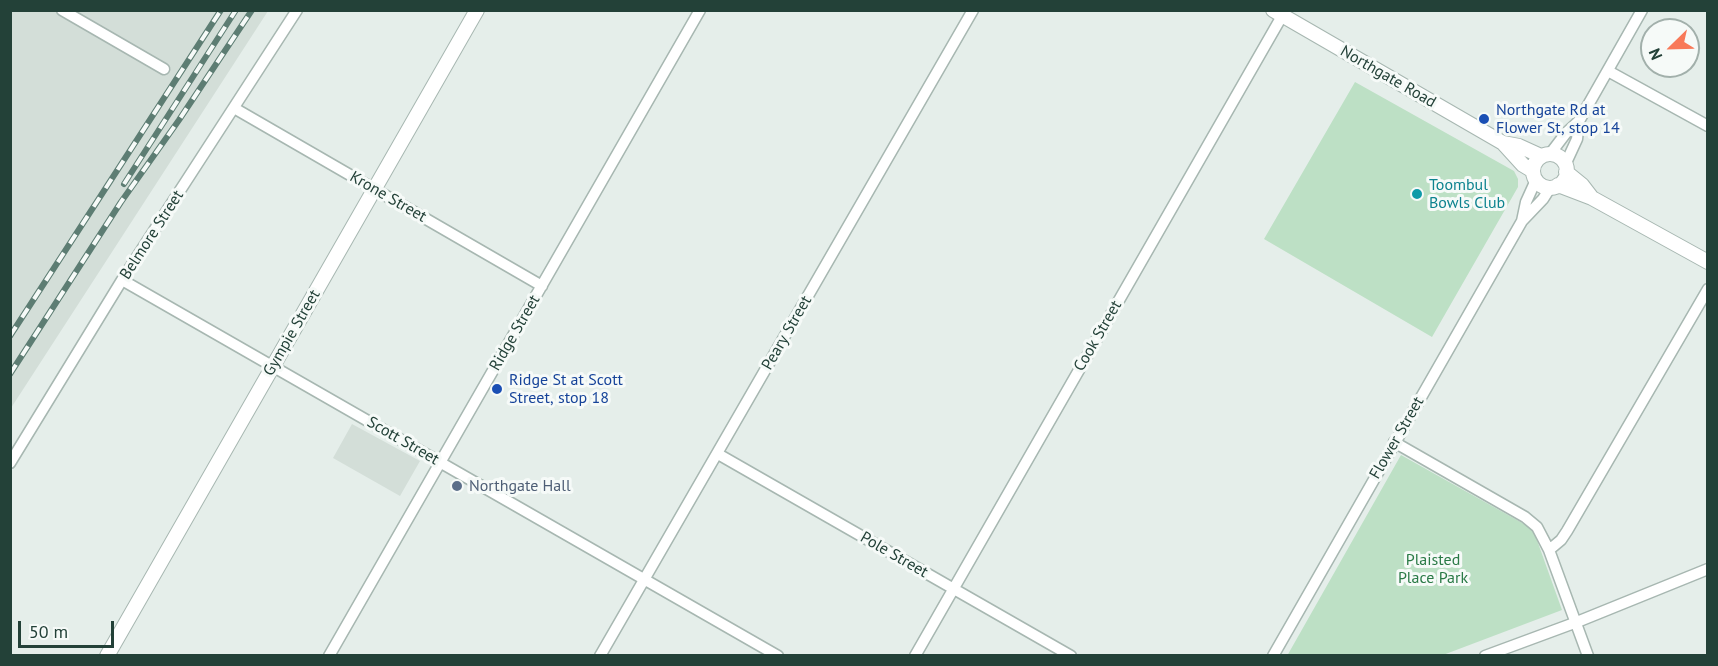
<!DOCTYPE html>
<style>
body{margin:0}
#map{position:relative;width:1718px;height:666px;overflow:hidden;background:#e5eeea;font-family:"PT Sans",sans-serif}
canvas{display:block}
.frame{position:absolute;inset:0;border:12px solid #234138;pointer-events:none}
.north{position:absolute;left:1640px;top:18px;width:60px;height:60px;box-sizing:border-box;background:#f6faf8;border:2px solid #a2b0ab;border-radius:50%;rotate:247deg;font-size:16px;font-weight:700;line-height:24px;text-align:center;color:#234138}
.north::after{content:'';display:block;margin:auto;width:21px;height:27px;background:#f87959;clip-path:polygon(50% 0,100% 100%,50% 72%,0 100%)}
.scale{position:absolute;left:18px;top:621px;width:96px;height:27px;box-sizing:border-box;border:3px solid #234138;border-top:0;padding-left:8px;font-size:18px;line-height:21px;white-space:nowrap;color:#234138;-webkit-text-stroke:4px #f6faf8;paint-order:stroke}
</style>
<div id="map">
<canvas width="1718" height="666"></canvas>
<div class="frame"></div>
<div class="north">N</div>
<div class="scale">50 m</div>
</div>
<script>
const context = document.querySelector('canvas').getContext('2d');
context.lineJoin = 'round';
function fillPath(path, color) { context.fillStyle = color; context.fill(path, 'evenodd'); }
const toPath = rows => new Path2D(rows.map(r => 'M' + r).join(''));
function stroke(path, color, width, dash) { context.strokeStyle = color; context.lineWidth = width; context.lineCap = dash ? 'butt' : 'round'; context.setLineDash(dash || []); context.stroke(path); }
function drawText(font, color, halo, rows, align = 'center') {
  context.font = font + ' "PT Sans",sans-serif'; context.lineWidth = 6; context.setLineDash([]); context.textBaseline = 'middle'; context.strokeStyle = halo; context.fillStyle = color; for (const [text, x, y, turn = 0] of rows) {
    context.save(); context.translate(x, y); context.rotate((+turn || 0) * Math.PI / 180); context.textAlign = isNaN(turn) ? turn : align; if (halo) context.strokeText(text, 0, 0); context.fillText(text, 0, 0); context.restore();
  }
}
fillPath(toPath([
 [11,11,268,11,11,408],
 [352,424,420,461,400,496,333,458]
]), '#d3ded8');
fillPath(toPath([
 [1355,82,1514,171,1518,179,1518,187,1432,337,1264,239],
 [1401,455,1533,529,1562,610,1443,655,1287,656]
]), '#bde0c5');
const minor = toPath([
 [62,10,164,69],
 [1608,71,1708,126],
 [234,108,542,286],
 [1550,154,1566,133,1579,121,1642,10],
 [1565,165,1577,139,1579,121],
 [1522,221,1543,199,1550,188],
 [122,280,778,656],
 [1394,442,1525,517,1537,527,1549,550,1588,656],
 [718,454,1071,656],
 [10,463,122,280,297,10],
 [1549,550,1561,540,1567,531,1708,289],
 [329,656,700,10],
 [600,656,973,10],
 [915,656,1282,16],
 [1273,656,1522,221,1526,202,1536,180],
 [1485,656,1577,622,1708,569]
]);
const tertiary = toPath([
 [1273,10,1503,143,1519,146,1541,156],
 [1503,143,1523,165,1533,171],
 '1533 171a17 17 0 1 1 34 0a17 17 0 1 1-34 0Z',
 [1566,172,1582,185,1592,198],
 [1558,185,1592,198,1708,262],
 [107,656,477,10]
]);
stroke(minor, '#a7b7b1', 13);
stroke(tertiary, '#a7b7b1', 16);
stroke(minor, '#fff', 10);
stroke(tertiary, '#fff', 14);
const rail = toPath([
 [124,184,236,10],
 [10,336,221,10],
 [10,374,121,202,179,120,252,10]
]);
stroke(rail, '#5d7d73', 6);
stroke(rail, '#f6faf8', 4, [11]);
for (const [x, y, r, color] of [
 [1484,119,6,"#1a4fb4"],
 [1417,194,6,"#0f9aa8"],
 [497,389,6,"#1a4fb4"],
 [457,486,6,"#5c6f8a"]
]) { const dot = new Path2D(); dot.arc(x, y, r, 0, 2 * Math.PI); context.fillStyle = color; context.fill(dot); stroke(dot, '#f6faf8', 2); }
drawText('16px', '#234138', '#f6faf8', [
 ["Northgate Road",1388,77,30],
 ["Krone Street",388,197,30],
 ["Belmore Street",152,235,-57],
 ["Gympie Street",292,333,-60],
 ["Ridge Street",515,333,-60],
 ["Peary Street",787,333,-60],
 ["Cook Street",1098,336,-60],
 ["Flower Street",1397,438,-60],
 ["Scott Street",403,441,30],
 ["Pole Street",894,555,30]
]);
drawText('16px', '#164399', '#f6faf8', [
 ["Northgate Rd at",1496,110],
 ["Flower St, stop 14",1496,128],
 ["Ridge St at Scott",509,380],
 ["Street, stop 18",509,398]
], 'left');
drawText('16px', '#0d838f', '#f6faf8', [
 ["Toombul",1429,185],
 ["Bowls Club",1429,203]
], 'left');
drawText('16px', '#4e5e75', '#f6faf8', [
 ["Northgate Hall",469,486]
], 'left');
drawText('16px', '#2a7a46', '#f6faf8', [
 ["Plaisted",1433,560],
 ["Place Park",1433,578]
]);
</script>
